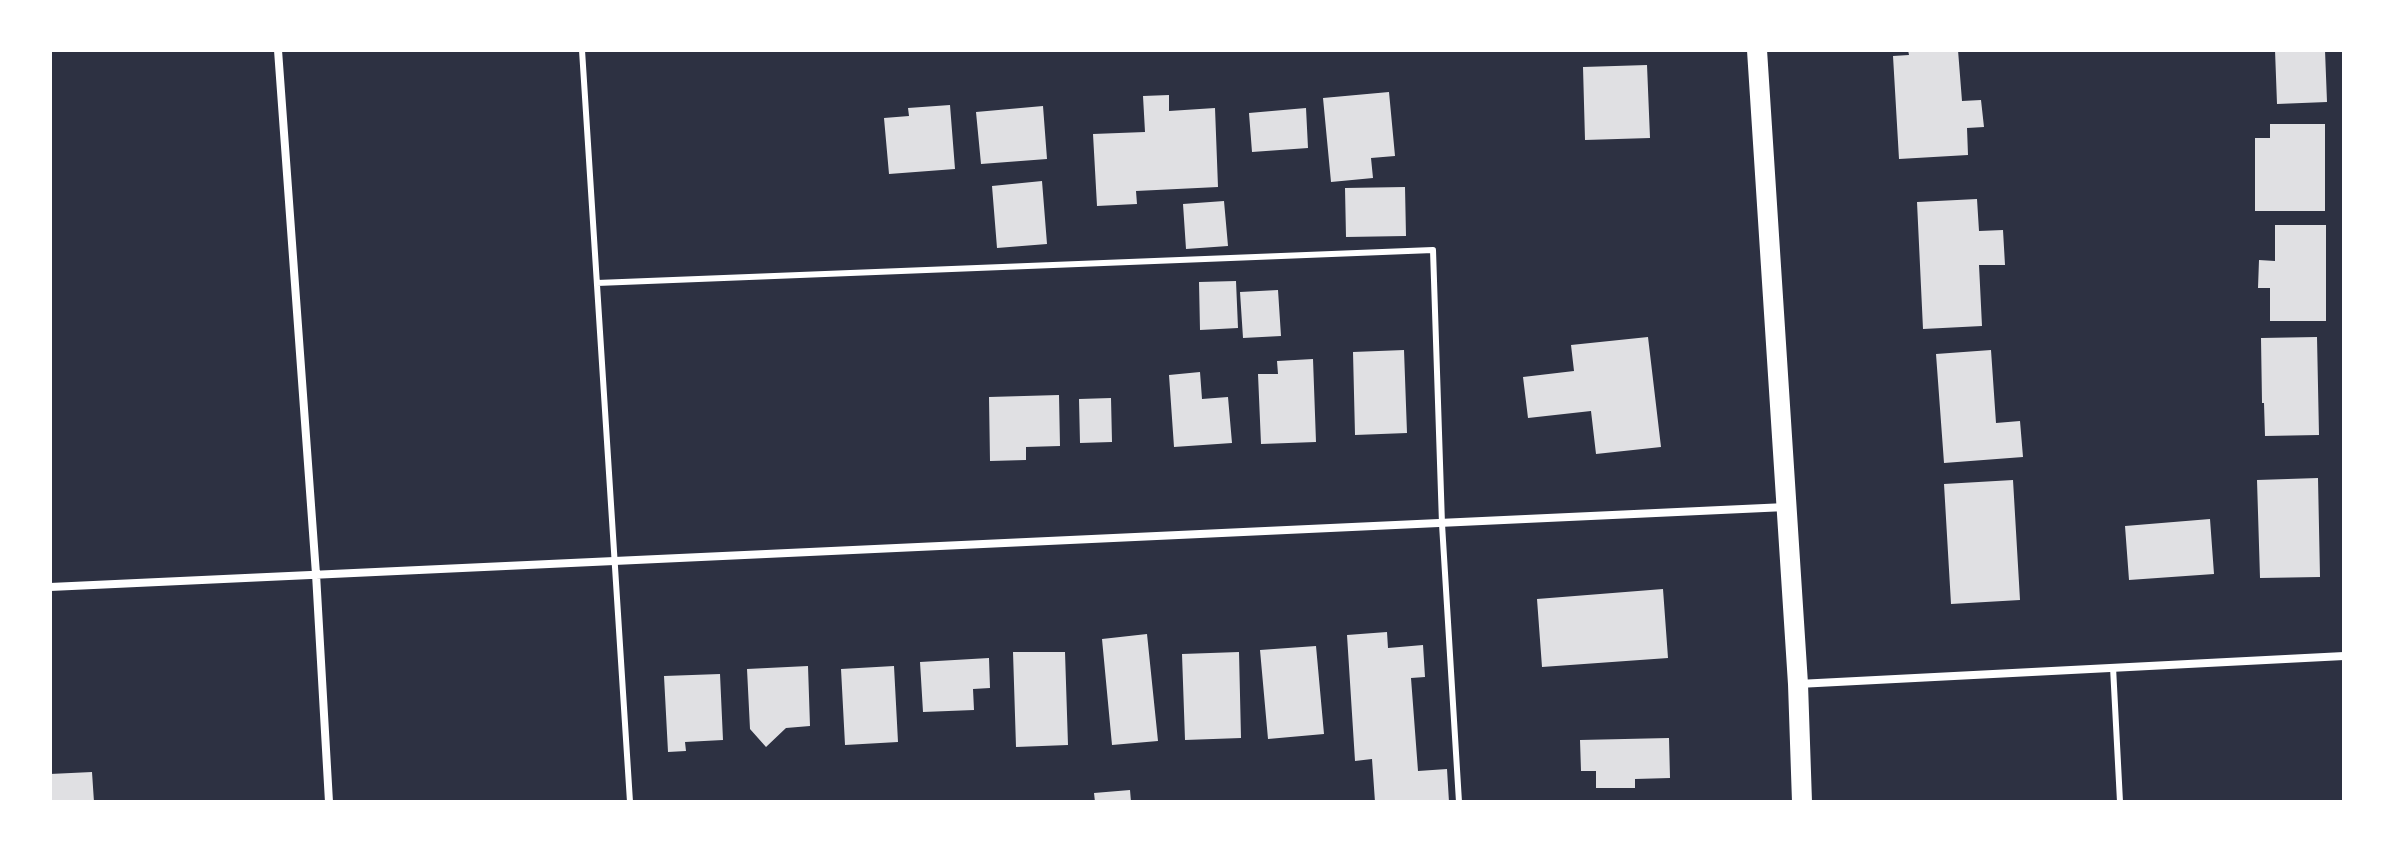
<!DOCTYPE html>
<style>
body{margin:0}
#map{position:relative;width:2394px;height:852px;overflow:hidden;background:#2d3142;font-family:Karla,sans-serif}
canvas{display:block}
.frame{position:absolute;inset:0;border:52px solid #fff;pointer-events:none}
</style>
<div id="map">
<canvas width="2394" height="852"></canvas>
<div class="frame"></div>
</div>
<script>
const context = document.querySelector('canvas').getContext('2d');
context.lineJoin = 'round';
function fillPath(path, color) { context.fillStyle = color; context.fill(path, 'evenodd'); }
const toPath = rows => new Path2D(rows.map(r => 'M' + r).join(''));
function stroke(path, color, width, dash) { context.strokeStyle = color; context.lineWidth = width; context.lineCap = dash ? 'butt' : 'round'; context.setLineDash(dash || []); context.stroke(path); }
fillPath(toPath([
 [1908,50,1958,50,1962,101,1981,100,1984,127,1967,128,1968,155,1899,159,1893,56,1909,55],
 [2275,50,2325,50,2327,102,2277,104],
 [1647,65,1650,138,1585,140,1583,67],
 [1389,92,1395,156,1371,158,1373,178,1331,182,1323,98],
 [1169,95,1169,111,1215,108,1218,187,1136,191,1137,204,1097,206,1093,134,1145,132,1143,96],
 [950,105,955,169,889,174,884,118,909,116,908,108],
 [1043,106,1047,159,981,164,976,112],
 [1306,108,1308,148,1252,152,1249,113],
 [2270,124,2325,124,2325,211,2255,211,2255,138,2270,138],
 [1042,181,1047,244,997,248,992,186],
 [1405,187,1406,236,1346,237,1345,188],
 [1977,199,1979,231,2003,230,2005,265,1979,265,1982,326,1923,329,1917,202],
 [1224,201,1228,246,1186,249,1183,204],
 [2275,225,2326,225,2326,321,2270,321,2270,288,2258,288,2259,260,2275,261],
 [1236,281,1238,328,1200,330,1199,282],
 [1278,290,1281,336,1243,338,1240,292],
 [1648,337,1661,447,1596,454,1591,411,1528,418,1523,377,1574,371,1571,345],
 [2317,337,2319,435,2265,436,2264,403,2262,403,2261,338],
 [1404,350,1407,433,1355,435,1353,352],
 [1991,350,1996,423,2020,421,2023,457,1944,463,1936,354],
 [1313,359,1316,442,1261,444,1258,374,1278,374,1277,361],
 [1200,372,1202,399,1228,397,1232,443,1174,447,1169,375],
 [1059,395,1060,446,1026,447,1026,460,990,461,989,397],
 [1111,398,1112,442,1080,443,1079,399],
 [2318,478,2320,577,2260,578,2257,480],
 [2013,480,2020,600,1951,604,1944,484],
 [2210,519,2214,574,2129,580,2125,526],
 [1663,589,1668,658,1542,667,1537,599],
 [1387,632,1388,648,1423,645,1425,677,1411,678,1418,771,1447,769,1449,802,1375,802,1372,759,1355,761,1347,635],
 [1147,634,1158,741,1112,745,1102,639],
 [1316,646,1324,734,1268,739,1260,650],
 [1013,652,1065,652,1068,745,1016,747],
 [1239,652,1241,738,1185,740,1182,654],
 [989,658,990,688,973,689,974,710,923,712,920,662],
 [808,666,810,726,786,728,766,747,750,729,747,669],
 [894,666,898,742,845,745,841,669],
 [720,674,723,740,685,742,686,751,668,752,664,676],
 [1669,738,1670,778,1635,779,1635,788,1596,788,1596,771,1581,771,1580,740],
 [92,772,94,802,52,802,50,774],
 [1130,790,1131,802,1095,802,1094,793]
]), '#e0e0e3');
stroke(toPath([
 [582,50,630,802],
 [597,283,1433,250,1442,524,1459,802],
 [2113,667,2120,802]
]), '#fff', 6);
stroke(toPath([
 [278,50,316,574,329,802],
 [50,587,1786,507],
 [1798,684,2344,656]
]), '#fff', 8);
stroke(toPath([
 [1757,50,1798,684,1802,802]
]), '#fff', 20);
</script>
